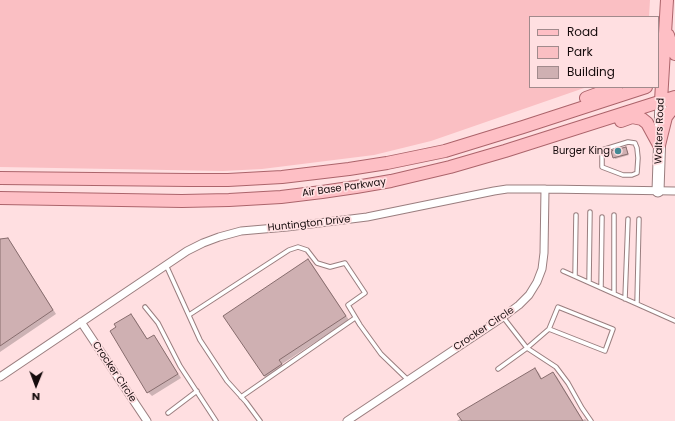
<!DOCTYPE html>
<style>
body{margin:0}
#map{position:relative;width:675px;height:421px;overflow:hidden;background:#ffdfe1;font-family:Poppins,sans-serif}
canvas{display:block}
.legend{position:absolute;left:529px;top:16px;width:130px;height:72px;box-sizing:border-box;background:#ffdfe1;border:1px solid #a18a8c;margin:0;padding:5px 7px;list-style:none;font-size:12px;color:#150b0c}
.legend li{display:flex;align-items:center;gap:8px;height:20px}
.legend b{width:20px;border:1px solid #a18a8c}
.north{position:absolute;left:16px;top:365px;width:40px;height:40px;-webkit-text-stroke:3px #ffdfe1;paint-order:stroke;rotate:181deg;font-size:11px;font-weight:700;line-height:16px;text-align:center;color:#150b0c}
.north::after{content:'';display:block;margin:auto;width:14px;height:18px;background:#150b0c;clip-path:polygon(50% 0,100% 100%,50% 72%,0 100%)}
</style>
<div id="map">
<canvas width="675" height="421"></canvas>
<ul class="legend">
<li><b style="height:5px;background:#febfc5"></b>Road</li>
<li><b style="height:11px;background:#fabfc3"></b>Park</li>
<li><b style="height:11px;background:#cfb0b2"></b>Building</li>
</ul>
<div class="north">N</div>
</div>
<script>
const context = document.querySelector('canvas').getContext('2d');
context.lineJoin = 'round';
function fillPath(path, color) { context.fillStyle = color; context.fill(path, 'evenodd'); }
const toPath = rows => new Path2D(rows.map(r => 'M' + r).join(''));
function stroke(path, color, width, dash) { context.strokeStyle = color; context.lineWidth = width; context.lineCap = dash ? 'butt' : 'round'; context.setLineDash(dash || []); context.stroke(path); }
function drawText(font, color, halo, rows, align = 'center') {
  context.font = font + ' Poppins,sans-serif'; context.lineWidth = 3.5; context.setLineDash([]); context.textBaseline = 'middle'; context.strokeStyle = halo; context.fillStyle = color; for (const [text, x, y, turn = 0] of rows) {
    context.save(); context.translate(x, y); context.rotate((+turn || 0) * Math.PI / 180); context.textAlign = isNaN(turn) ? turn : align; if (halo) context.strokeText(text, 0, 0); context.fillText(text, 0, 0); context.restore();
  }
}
fillPath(toPath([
 [0,0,650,0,649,17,530,17,530,87,587,87,431,141,374,155,262,169,223,171,0,167]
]), '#fabfc3');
fillPath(toPath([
 [625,148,627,150,629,155,615,159,614,157],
 [8,240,12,244,56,314,0,352,0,241],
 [308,261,312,264,349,320,282,364,285,368,268,380,264,376,224,316],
 [131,315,135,319,148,340,154,336,157,340,181,378,152,396,148,392],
 [535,369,539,373,542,379,553,373,557,377,583,420,585,419,587,421,457,421]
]), '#0003');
const building = toPath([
 [626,147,628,154,613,158,611,151,626,147],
 [8,238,53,310,0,346,0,239,8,238],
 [308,259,346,316,279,360,282,364,264,376,223,316,308,259],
 [131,314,147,339,154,335,178,374,147,393,110,331,116,327,114,324,131,314],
 [535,368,541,379,553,372,583,421,462,421,457,414,535,368]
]);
fillPath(building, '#cfb0b2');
stroke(building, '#876c6d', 1);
const lane = toPath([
 [628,142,635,143,637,148,638,158,637,173,632,175,623,175,602,167,602,150,628,142],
 [166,265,200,340,227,381,246,402,260,421],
 [563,271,675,321],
 [575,276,576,215],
 [589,282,590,212],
 [601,288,602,217],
 [614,293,614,215],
 [625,299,628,219],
 [637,304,639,219],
 [145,307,158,323,180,366,216,421],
 [189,315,289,250,298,247,307,250,317,263,330,267,345,263,365,293,348,305,360,325,381,354,408,380],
 [549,329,605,351,613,329,558,307,549,329,527,348,556,367,568,383,582,408,591,421],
 [498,369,527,348,503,317],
 [241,397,355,318],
 [168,413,197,391]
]);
const street = toPath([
 [81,322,147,421],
 [0,377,187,251,203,243,219,237,241,231,287,227,367,217,494,191,507,189,545,189,675,191],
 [347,421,503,317,519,305,529,295,537,282,542,269,544,253,545,189]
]);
const secondary = toPath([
 [658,191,661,101]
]);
const primary = toPath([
 [668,35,673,51,675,54],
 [586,98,616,87],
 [661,101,667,0],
 [621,121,632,117,642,119,647,123,659,145],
 [659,145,666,117,672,109,675,108],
 [0,178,189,180,228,180,282,177,349,169,387,163,445,151,523,127,646,87],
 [0,198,182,201,229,200,281,197,322,192,356,187,391,181,450,167,505,151,675,97]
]);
stroke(lane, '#9a7e7f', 5.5);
stroke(street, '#9a7e7f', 9);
stroke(secondary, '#9a7e7f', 13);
stroke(primary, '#ac646b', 14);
stroke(lane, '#fff', 3.5);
stroke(street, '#fff', 7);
stroke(secondary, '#fff', 11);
stroke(primary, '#febfc5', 12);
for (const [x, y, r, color] of [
 [618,151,4,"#438994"]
]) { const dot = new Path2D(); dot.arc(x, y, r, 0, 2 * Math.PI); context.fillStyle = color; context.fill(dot); stroke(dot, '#ffdfe1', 1.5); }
drawText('10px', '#150b0c', '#ffdfe1', [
 ["Walters Road",660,131,-88],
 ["Air Base Parkway",344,188,-8],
 ["Huntington Drive",309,224,-6],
 ["Crocker Circle",484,329,-34],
 ["Crocker Circle",114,372,56]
]);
drawText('10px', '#150b0c', '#ffdfe1', [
 ["Burger King",610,151]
], 'right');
</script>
